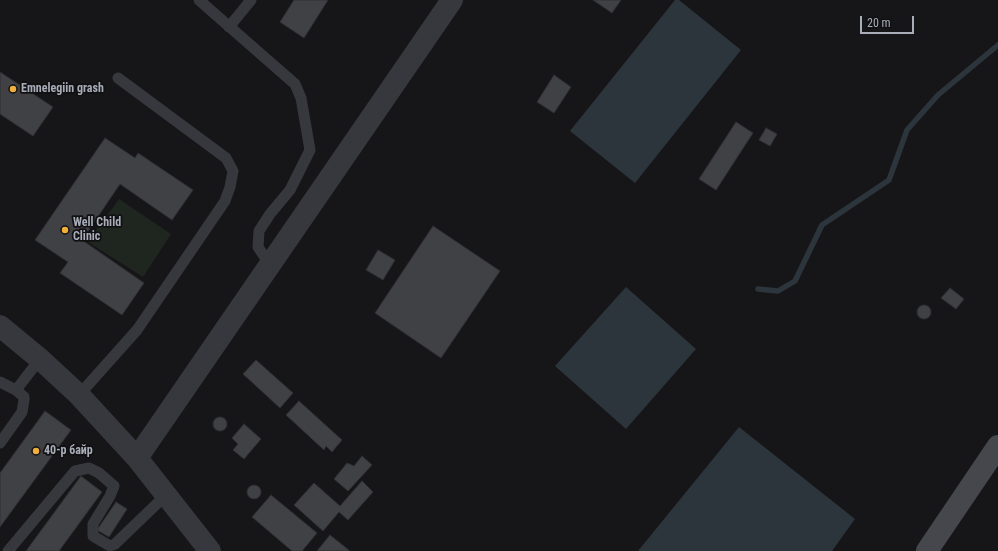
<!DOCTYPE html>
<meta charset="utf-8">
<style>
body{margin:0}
#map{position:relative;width:998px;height:551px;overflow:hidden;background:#161618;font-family:"Roboto Condensed",sans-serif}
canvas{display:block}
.scale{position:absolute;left:860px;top:16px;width:54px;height:18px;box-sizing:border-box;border:2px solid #a8adb8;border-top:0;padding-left:5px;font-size:12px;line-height:14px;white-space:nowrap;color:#a8adb8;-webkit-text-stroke:3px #111113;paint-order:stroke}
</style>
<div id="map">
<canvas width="998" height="551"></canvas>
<div class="scale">20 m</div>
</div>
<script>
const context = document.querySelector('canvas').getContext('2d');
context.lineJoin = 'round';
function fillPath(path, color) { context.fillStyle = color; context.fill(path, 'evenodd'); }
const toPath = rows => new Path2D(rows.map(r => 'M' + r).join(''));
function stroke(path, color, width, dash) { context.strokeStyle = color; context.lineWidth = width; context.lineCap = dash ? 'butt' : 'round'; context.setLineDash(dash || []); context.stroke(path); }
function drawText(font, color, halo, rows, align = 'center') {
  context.font = font + ' "Roboto Condensed",sans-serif'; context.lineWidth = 3.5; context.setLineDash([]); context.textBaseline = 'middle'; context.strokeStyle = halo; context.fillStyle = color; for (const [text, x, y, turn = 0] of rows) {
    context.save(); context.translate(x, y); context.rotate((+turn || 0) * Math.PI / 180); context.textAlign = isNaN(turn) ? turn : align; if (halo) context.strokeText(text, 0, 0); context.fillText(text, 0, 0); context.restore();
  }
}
fillPath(toPath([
 [119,199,171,234,143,277,88,242]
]), '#1e261f');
fillPath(toPath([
 [675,0,679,0,741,50,635,183,570,131],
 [626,287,696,349,626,429,555,366],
 [739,427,855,519,832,551,638,551]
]), '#2c353c');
stroke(toPath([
 [758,289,778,291,795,281,822,225,889,180,907,130,938,95,998,45]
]), '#2c353c', 5.5);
const building = toPath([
 [294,0,328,0,304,38,280,22,294,0],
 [593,0,621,0,612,13,593,0],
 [0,72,53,107,33,136,0,114,0,72],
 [554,75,571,87,554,113,537,102,554,75],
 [736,122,753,133,716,190,699,179,736,122],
 [766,128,777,134,770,146,759,140,766,128],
 [105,138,135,158,138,153,193,190,172,220,120,184,82,240,144,283,122,315,60,273,68,262,35,240,105,138],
 [433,226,500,271,441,358,375,313,433,226],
 [378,250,395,260,383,280,366,270,378,250],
 [950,288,964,299,956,309,941,298,950,288],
 '917 312a7 7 0 1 1 14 0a7 7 0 1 1-14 0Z',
 [256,360,293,393,280,408,243,374,256,360],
 [299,401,342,440,332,452,326,446,324,450,286,415,299,401],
 [45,411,71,430,0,527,0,473,45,411],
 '213 424a7 7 0 1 1 14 0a7 7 0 1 1-14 0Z',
 [244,424,261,439,244,459,233,450,238,444,232,438,244,424],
 [362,456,372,465,348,491,334,479,347,463,354,466,362,456],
 [81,476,102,492,59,551,26,551,81,476],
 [362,481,373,492,348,520,339,512,323,531,294,505,314,483,340,506,362,481],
 '247 492a7 7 0 1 1 14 0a7 7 0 1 1-14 0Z',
 [271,495,317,533,302,551,292,551,252,517,271,495],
 [116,502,127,509,109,537,97,530,116,502],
 [330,535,350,551,317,551,330,535]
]);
fillPath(building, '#404145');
stroke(building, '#303034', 1);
stroke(toPath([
 [199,0,295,84,301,98,310,150,290,190,270,214,259,231,258,247,270,265],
 [229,27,251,0],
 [0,382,16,390,24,397,24,400,22,412,0,443],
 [16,390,40,359],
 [79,395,137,330,225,201,230,187,233,171,226,158,118,78],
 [8,551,75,471,89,468,99,473,114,486,110,496,93,524,93,536,110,546,115,544,166,495]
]), '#37383d', 11);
stroke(toPath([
 [0,326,40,359,79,395,137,458,210,551],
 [137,458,452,0]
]), '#37383d', 22);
stroke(toPath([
 [927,551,998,446]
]), '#45474d', 22);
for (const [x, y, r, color] of [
 [13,89,4,"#f2b134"],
 [65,230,4,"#f2b134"],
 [36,451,4,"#f2b134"]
]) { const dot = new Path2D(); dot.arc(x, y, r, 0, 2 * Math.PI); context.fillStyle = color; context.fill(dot); stroke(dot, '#111113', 1.5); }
drawText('bold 12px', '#a8adb8', '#111113', [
 ["Emnelegiin grash",21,89],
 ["Well Child",73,223],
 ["Clinic",73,237],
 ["40-р байр",44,451]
], 'left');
</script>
